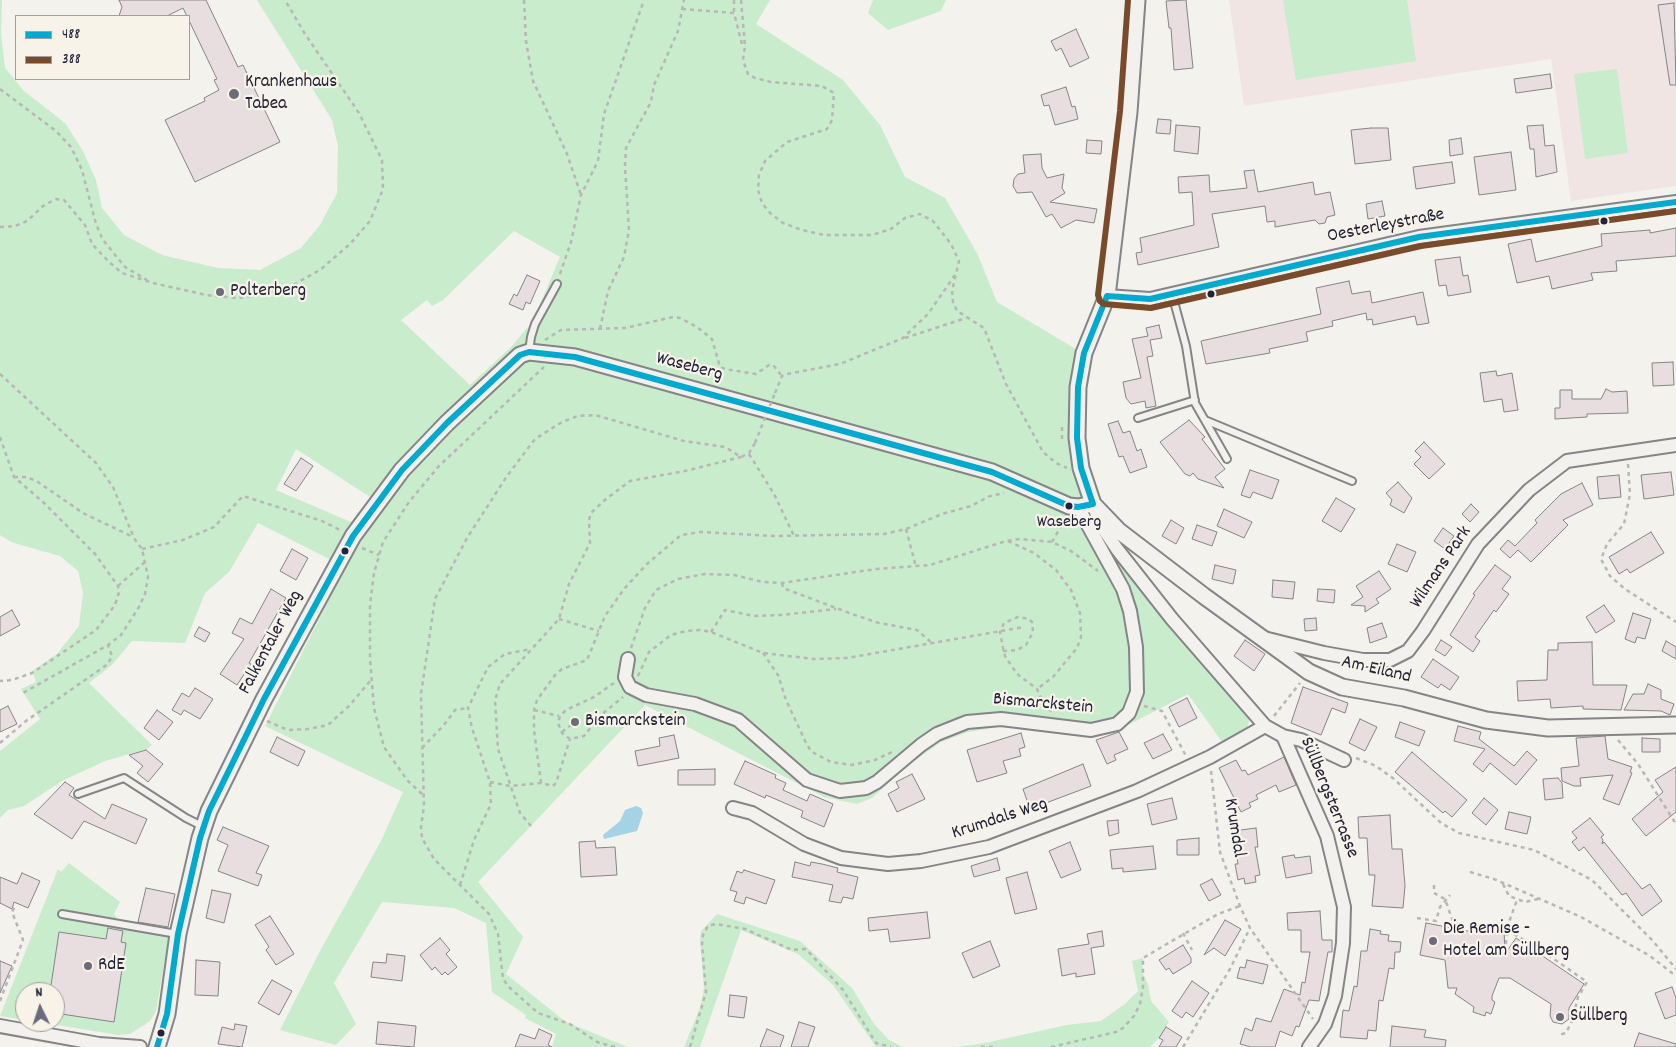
<!DOCTYPE html>
<meta charset="utf-8">
<style>
body{margin:0}
#map{position:relative;width:1676px;height:1047px;overflow:hidden;background:#f4f2ec;font-family:Dekko,sans-serif}
canvas{display:block}
.legend{position:absolute;left:15px;top:15px;width:175px;height:65px;box-sizing:border-box;background:#f7f3e8;border:1px solid #a29fa3;margin:0;padding:6px 9px;list-style:none;font-size:15px;color:#22223b}
.legend li{display:flex;align-items:center;gap:10px;height:25px}
.legend b{width:25px;border:1px solid #a29fa3}
.north{position:absolute;left:15px;top:982px;width:50px;height:50px;box-sizing:border-box;background:#f7f3e8;border:1px solid #a29fa3;border-radius:50%;rotate:356deg;font-size:14px;font-weight:700;line-height:20px;text-align:center;color:#22223b}
.north::after{content:'';display:block;margin:auto;width:18px;height:22px;background:#6c6b79;clip-path:polygon(50% 0,100% 100%,50% 72%,0 100%)}
</style>
<div id="map">
<canvas width="1676" height="1047"></canvas>
<ul class="legend">
<li><b style="height:6px;background:#00a9ce"></b>488</li>
<li><b style="height:6px;background:#7a4b2a"></b>388</li>
</ul>
<div class="north">N</div>
</div>
<script>
const context = document.querySelector('canvas').getContext('2d');
context.lineJoin = 'round';
function fillPath(path, color) { context.fillStyle = color; context.fill(path, 'evenodd'); }
const toPath = rows => new Path2D(rows.map(r => 'M' + r).join(''));
function stroke(path, color, width, dash) { context.strokeStyle = color; context.lineWidth = width; context.lineCap = dash ? 'butt' : 'round'; context.setLineDash(dash || []); context.stroke(path); }
function drawText(font, color, halo, rows, align = 'center') {
  context.font = font + ' Dekko,sans-serif'; context.lineWidth = 4.5; context.setLineDash([]); context.textBaseline = 'middle'; context.strokeStyle = halo; context.fillStyle = color; for (const [text, x, y, turn = 0] of rows) {
    context.save(); context.translate(x, y); context.rotate((+turn || 0) * Math.PI / 180); context.textAlign = isNaN(turn) ? turn : align; if (halo) context.strokeText(text, 0, 0); context.fillText(text, 0, 0); context.restore();
  }
}
fillPath(toPath([
 [1229,0,1676,0,1676,186,1571,201,1551,59,1244,106]
]), '#f1e5e3');
fillPath(toPath([
 [0,0,2,0,1,34,5,68,24,91,65,123,83,151,96,180,102,208,124,235,162,255,218,268,260,270,301,248,320,225,337,193,338,146,332,120,257,0,770,0,756,24,843,80,880,125,905,177,945,198,977,253,997,302,1079,351,1074,448,1081,499,1093,524,1141,590,1232,698,1249,720,1248,726,1244,732,1222,742,1188,694,1130,724,1093,738,1038,728,998,727,968,732,941,742,910,764,872,798,857,804,824,797,645,705,478,882,523,937,506,974,566,1022,628,1047,552,1047,556,1034,525,1018,526,1015,492,992,486,923,454,908,382,902,334,983,356,1024,336,1045,280,1030,320,951,381,841,403,792,265,726,344,570,331,560,258,523,229,572,205,593,185,643,132,641,112,665,89,683,152,745,147,749,105,761,62,781,24,806,8,810,0,818,0,751,40,719,21,689,36,682,32,671,57,654,79,626,83,593,78,571,60,556,11,542,0,535],
 [514,231,560,257,533,321,511,347,470,385,401,320,427,300,432,306,443,300],
 [296,449,370,497,351,522,276,490],
 [873,0,946,0,941,11,888,30,868,13],
 [1283,0,1407,0,1416,61,1296,80],
 [1617,69,1628,153,1585,159,1574,74],
 [69,863,120,902,114,914,121,923,170,931,156,1011,150,1021,130,1034,118,1035,39,1022,55,1022,55,992,25,992,25,1020,0,1016,58,869,61,872],
 [717,914,800,941,852,988,874,1024,889,1040,903,1047,876,1047,833,985,798,954,741,930,700,1047,684,1047,700,1008,704,988,700,939,701,931],
 [1143,958,1142,972,1148,984,1151,1001,1169,1022,1159,1038,1150,1047,955,1047,985,1043,1067,1025,1101,1021,1125,1004,1138,991,1132,961]
]), '#c8eccc');
fillPath(toPath([
 [636,806,641,808,643,813,637,831,604,839,603,835,620,821,625,810]
]), '#a6d2e6');
const building = toPath([
 [119,0,206,0,238,67,243,65,280,142,195,182,165,120,205,101,204,98,219,90,214,80,217,79,183,8,167,16,119,16,122,7,119,0],
 [1186,0,1193,68,1174,70,1171,28,1169,28,1166,1,1186,0],
 [1674,3,1676,85,1670,85,1658,5,1674,3],
 [1076,29,1089,58,1070,67,1061,48,1056,51,1051,41,1076,29],
 [1550,74,1552,88,1516,93,1514,79,1550,74],
 [1066,87,1072,107,1075,106,1078,119,1055,125,1049,105,1044,106,1041,95,1066,87],
 [1158,119,1171,120,1170,134,1156,133,1158,119],
 [1176,125,1200,127,1198,154,1174,151,1176,125],
 [1543,125,1545,146,1554,145,1557,172,1536,177,1534,149,1530,149,1527,126,1543,125],
 [1371,128,1388,128,1391,160,1355,164,1351,130,1371,128],
 [1461,138,1463,154,1450,156,1449,140,1461,138],
 [1087,140,1102,141,1101,154,1086,153,1087,140],
 [1511,152,1516,190,1479,195,1474,157,1511,152],
 [1041,154,1042,168,1047,178,1064,174,1062,188,1065,193,1050,202,1097,209,1094,223,1076,220,1061,228,1052,214,1046,217,1032,192,1017,193,1013,186,1014,179,1018,174,1025,173,1023,155,1041,154],
 [1452,162,1455,183,1416,189,1413,167,1452,162],
 [1254,170,1258,192,1313,182,1315,195,1330,192,1335,215,1327,217,1325,223,1319,224,1315,220,1275,227,1275,221,1267,222,1265,206,1212,214,1219,247,1138,265,1136,253,1142,252,1140,238,1194,225,1192,192,1179,193,1178,177,1209,175,1210,192,1247,188,1244,171,1254,170],
 [1382,201,1385,216,1368,219,1366,204,1382,201],
 [1676,228,1676,256,1616,261,1617,271,1591,273,1593,280,1552,289,1549,276,1517,283,1508,244,1531,239,1536,262,1602,246,1601,234,1650,230,1650,233,1676,228],
 [1460,257,1463,276,1468,275,1471,292,1448,296,1446,285,1439,286,1435,260,1460,257],
 [527,275,540,281,530,304,526,302,523,310,509,304,514,294,517,296,527,275],
 [1349,281,1352,294,1370,291,1372,303,1423,292,1429,323,1417,325,1415,316,1373,325,1372,319,1367,320,1366,313,1332,321,1333,326,1306,332,1308,341,1269,349,1270,353,1206,364,1201,341,1321,314,1316,288,1349,281],
 [1159,325,1162,338,1150,340,1153,356,1147,357,1156,406,1146,408,1145,401,1131,404,1126,398,1123,382,1141,378,1132,339,1148,336,1146,328,1159,325],
 [1673,362,1674,385,1653,386,1652,363,1673,362],
 [1496,371,1497,376,1512,373,1518,410,1504,412,1502,399,1484,402,1480,373,1496,371],
 [1606,389,1612,392,1627,391,1628,413,1587,414,1587,417,1555,419,1555,408,1560,408,1560,390,1572,390,1572,399,1601,399,1606,389],
 [1189,420,1205,437,1202,439,1225,469,1215,477,1224,488,1198,479,1193,473,1190,476,1185,474,1160,442,1189,420],
 [1118,421,1123,433,1130,431,1137,451,1141,449,1147,467,1130,473,1123,456,1119,457,1108,424,1118,421],
 [1424,442,1445,464,1429,479,1414,464,1421,457,1415,451,1424,442],
 [301,458,313,466,296,491,284,484,301,458],
 [1250,470,1279,480,1272,499,1253,492,1250,498,1241,495,1250,470],
 [1671,472,1674,495,1644,499,1641,475,1671,472],
 [1619,475,1621,497,1599,499,1597,477,1619,475],
 [1398,482,1412,498,1404,513,1390,505,1392,500,1386,493,1398,482],
 [1582,483,1593,505,1563,520,1568,525,1531,562,1518,550,1510,558,1500,549,1508,540,1515,546,1537,523,1535,520,1561,494,1582,483],
 [1336,498,1355,509,1341,532,1322,521,1336,498],
 [1471,504,1479,512,1470,522,1462,514,1471,504],
 [1224,509,1252,522,1244,538,1217,526,1224,509],
 [1171,520,1184,528,1176,544,1162,536,1171,520],
 [1197,525,1217,532,1212,546,1192,539,1197,525],
 [1443,528,1454,536,1445,549,1434,541,1443,528],
 [1651,532,1664,553,1630,573,1627,569,1619,574,1609,557,1651,532],
 [1397,544,1416,552,1407,572,1388,564,1397,544],
 [292,549,308,558,296,580,280,571,292,549],
 [1215,565,1236,570,1233,584,1212,579,1215,565],
 [1495,565,1511,577,1502,589,1509,594,1496,612,1494,610,1475,637,1480,641,1473,652,1450,635,1475,595,1473,594,1495,565],
 [1379,571,1391,589,1376,599,1379,603,1365,612,1365,606,1351,605,1363,597,1356,586,1379,571],
 [1273,580,1295,582,1293,599,1272,597,1273,580],
 [271,589,286,598,249,663,251,664,237,685,220,674,244,639,232,633,240,618,252,624,271,589],
 [1318,589,1335,590,1334,603,1317,601,1318,589],
 [1604,605,1615,621,1596,633,1586,617,1604,605],
 [12,610,20,625,0,636,0,617,12,610],
 [1633,613,1651,619,1645,639,1637,637,1635,643,1625,639,1633,613],
 [1316,618,1317,630,1305,631,1304,619,1316,618],
 [1382,623,1387,637,1370,643,1367,628,1382,623],
 [199,627,210,633,205,642,194,636,199,627],
 [1245,640,1265,654,1254,671,1234,656,1245,640],
 [1441,640,1452,647,1445,656,1435,650,1441,640],
 [1666,641,1676,647,1676,659,1662,651,1666,641],
 [1592,642,1593,685,1627,685,1621,710,1583,709,1583,706,1551,708,1550,699,1518,701,1517,681,1547,680,1548,650,1558,650,1558,643,1592,642],
 [1433,659,1459,677,1450,690,1441,684,1438,688,1421,677,1433,659],
 [1648,684,1661,690,1661,699,1674,704,1670,715,1661,711,1624,710,1633,694,1644,694,1648,684],
 [1303,687,1348,703,1345,713,1332,708,1321,735,1291,723,1303,687],
 [195,688,213,699,200,719,184,710,181,715,172,710,182,693,189,697,195,688],
 [1187,698,1197,718,1179,727,1169,707,1187,698],
 [8,706,17,724,0,732,0,710,8,706],
 [157,710,173,722,159,740,144,728,157,710],
 [1360,719,1377,727,1365,751,1349,743,1360,719],
 [1400,722,1425,731,1419,746,1395,737,1400,722],
 [1458,726,1481,732,1479,739,1514,766,1527,751,1537,760,1516,785,1490,763,1483,772,1473,764,1485,749,1454,741,1458,726],
 [1119,732,1128,749,1114,755,1116,760,1107,764,1096,740,1119,732],
 [1021,733,1025,747,1019,749,1021,756,1003,761,1007,773,977,782,967,750,1021,733],
 [1163,734,1172,750,1153,759,1144,743,1163,734],
 [674,735,679,758,638,766,635,751,660,746,659,738,674,735],
 [1605,736,1608,759,1632,767,1630,772,1632,773,1619,805,1603,799,1613,775,1580,778,1581,786,1574,786,1562,781,1561,768,1579,766,1576,738,1605,736],
 [277,737,305,751,298,766,270,752,277,737],
 [1642,738,1660,739,1660,752,1642,752,1642,738],
 [146,750,163,764,148,782,137,773,143,766,129,755,146,750],
 [1412,752,1467,800,1452,817,1445,811,1443,813,1395,772,1412,752],
 [1284,757,1296,785,1279,792,1276,785,1256,795,1258,799,1249,803,1251,807,1241,812,1219,768,1236,760,1242,771,1245,770,1248,775,1284,757],
 [745,761,776,775,775,778,786,783,783,790,807,801,810,794,833,804,824,827,801,817,803,811,766,795,765,798,734,784,745,761],
 [1083,764,1091,786,1030,809,1023,789,1083,764],
 [1676,767,1676,812,1646,836,1632,819,1663,792,1655,780,1676,767],
 [715,769,715,785,678,785,678,770,715,769],
 [912,774,925,799,897,812,888,794,899,788,896,782,912,774],
 [1558,778,1562,783,1563,798,1545,800,1543,779,1558,778],
 [65,782,74,788,69,795,105,819,112,804,147,819,136,844,84,821,72,839,34,814,65,782],
 [1172,798,1177,819,1152,825,1147,804,1172,798],
 [1484,798,1498,810,1486,825,1472,813,1484,798],
 [1509,812,1531,817,1527,834,1505,829,1509,812],
 [1390,815,1392,849,1402,849,1405,886,1403,908,1372,906,1375,875,1369,875,1367,838,1359,838,1358,817,1390,815],
 [1590,818,1604,835,1601,837,1603,840,1602,844,1604,842,1642,889,1650,884,1662,901,1642,916,1626,893,1622,895,1584,847,1579,851,1572,842,1577,838,1572,832,1590,818],
 [1118,820,1119,833,1109,836,1107,821,1118,820],
 [223,827,269,846,256,873,262,875,258,886,218,871,228,845,217,840,223,827],
 [1256,828,1258,847,1255,847,1260,875,1255,876,1256,882,1245,884,1244,878,1238,880,1235,864,1238,864,1233,831,1256,828],
 [1199,838,1199,855,1177,855,1177,840,1199,838],
 [595,841,596,848,615,847,617,875,581,877,579,842,595,841],
 [1070,842,1081,870,1061,878,1049,851,1070,842],
 [1153,846,1156,869,1123,872,1123,868,1112,869,1110,850,1153,846],
 [1294,855,1295,858,1310,856,1312,873,1286,878,1282,857,1294,855],
 [997,858,1000,870,974,877,971,866,997,858],
 [795,862,810,866,811,862,822,864,838,868,837,872,858,877,853,899,843,897,841,903,829,901,833,885,792,877,795,862],
 [744,870,775,880,766,904,746,897,744,904,734,901,737,892,730,890,737,871,742,873,744,870],
 [1027,872,1037,909,1015,914,1006,878,1027,872],
 [22,873,40,881,28,908,14,902,12,909,0,903,0,877,17,884,22,873],
 [1212,879,1221,895,1209,901,1200,885,1212,879],
 [146,888,175,894,168,927,138,922,146,888],
 [212,890,231,894,224,923,206,918,212,890],
 [1320,911,1322,940,1332,940,1332,952,1328,952,1319,1001,1309,1000,1299,1027,1296,1026,1292,1036,1280,1031,1275,1047,1251,1047,1240,1044,1245,1028,1252,1031,1256,1018,1271,1022,1284,989,1300,995,1302,982,1305,983,1310,952,1301,952,1301,930,1288,930,1287,913,1320,911],
 [927,912,930,938,890,942,888,929,869,931,868,918,927,912],
 [270,916,294,954,276,965,266,950,269,947,255,925,270,916],
 [1225,920,1241,929,1225,956,1214,948,1204,955,1225,920],
 [1426,923,1467,931,1486,931,1487,927,1504,928,1505,954,1516,938,1584,984,1569,1008,1569,1019,1562,1024,1553,1022,1550,1016,1551,1004,1510,978,1499,978,1492,996,1492,1000,1495,1002,1491,1014,1486,1012,1485,1016,1473,1012,1474,1007,1455,994,1457,988,1448,988,1445,960,1420,955,1426,923],
 [108,928,123,931,121,942,126,943,114,1022,55,1013,55,992,50,992,59,932,106,939,108,928],
 [1370,929,1381,931,1380,934,1389,935,1388,941,1401,942,1400,952,1395,952,1394,969,1389,968,1383,1001,1379,1000,1376,1031,1368,1030,1367,1039,1340,1037,1343,1010,1349,1011,1354,986,1357,987,1361,951,1367,951,1370,929],
 [1102,931,1104,946,1091,948,1095,974,1076,977,1076,973,1062,976,1058,949,1089,944,1087,934,1102,931],
 [440,938,450,950,446,954,457,967,448,975,445,972,442,975,435,967,432,970,420,955,440,938],
 [990,941,1000,966,973,978,962,953,990,941],
 [1183,945,1191,958,1191,963,1173,974,1169,968,1166,970,1159,960,1183,945],
 [387,954,405,956,402,981,371,977,373,962,386,963,387,954],
 [196,960,220,962,218,996,195,995,196,960],
 [1247,960,1268,965,1263,984,1237,978,1240,967,1245,968,1247,960],
 [0,961,12,966,0,993,0,961],
 [272,980,292,991,279,1015,258,1003,272,980],
 [1192,981,1209,993,1193,1017,1186,1012,1182,1018,1172,1011,1192,981],
 [1672,987,1676,998,1676,1015,1665,1019,1655,993,1672,987],
 [730,995,747,997,744,1018,728,1016,730,995],
 [378,1022,416,1026,414,1047,376,1044,378,1022],
 [799,1022,815,1027,808,1047,791,1047,799,1022],
 [235,1024,247,1026,242,1047,218,1044,222,1027,234,1030,235,1024],
 [1392,1026,1426,1030,1424,1037,1446,1040,1445,1047,1390,1047,1392,1026],
 [1166,1027,1182,1037,1176,1047,1159,1047,1163,1040,1159,1038,1166,1027],
 [539,1029,552,1035,548,1045,552,1047,515,1047,520,1034,535,1039,539,1029],
 [767,1029,784,1036,780,1047,760,1047,767,1029],
 [1639,1033,1676,1044,1676,1047,1634,1047,1639,1033]
]);
fillPath(building, '#e8dddf');
stroke(building, '#858486', 1);
const service = toPath([
 [1172,294,1186,346,1195,403,1227,459],
 [529,352,531,337,535,324,557,284],
 [1138,418,1195,400],
 [1205,420,1352,481],
 [78,794,124,778,186,818,204,827],
 [62,914,177,934]
]);
const minor = toPath([
 [1107,296,1150,299,1419,237,1676,202],
 [1094,507,1101,525,1117,549,1172,619,1265,726,1283,736,1301,740,1344,760],
 [1264,638,1324,653,1363,660,1390,660,1408,651,1423,631,1478,544,1529,490,1567,461,1676,445],
 [628,659,625,677,630,687,646,695,695,704,738,720,807,780,840,791,866,788,877,782,921,745,937,734,967,722,1001,719,1091,730,1117,724,1129,713,1137,692,1136,647,1130,611,1123,589,1078,507],
 [1283,736,1327,836,1344,907,1343,943,1335,996,1325,1024,1309,1047],
 [733,808,752,813,804,844,841,858,888,864,921,861,989,847,1137,791,1210,757,1265,726],
 [0,1026,99,1044,140,1047]
]);
const tertiary = toPath([
 [1137,0,1129,112,1107,296,1084,353,1078,387,1077,438,1081,468,1093,504,1119,531,1204,596,1309,672,1342,687,1404,698,1486,720,1548,728,1676,725],
 [157,1047,167,1014,178,934,200,838,209,811,264,699,353,536,402,470,447,423,520,355,529,352,575,357,992,472,1069,506,1078,507,1093,504]
]);
stroke(service, '#858486', 10);
stroke(minor, '#858486', 16);
stroke(tertiary, '#858486', 19);
stroke(toPath([
 [524,0,526,41,533,81,567,154,581,195],
 [734,0,734,13],
 [741,0,745,46,743,60,748,74,755,78,771,82,822,86,834,93,832,120,827,129,787,142,765,161,759,175,758,190,762,203,770,213,783,223,802,230,824,235,872,235,891,229,905,218,920,214,933,221,951,244,959,261,952,291,953,302,957,311,984,328,1006,384,1043,452,1056,463,1067,468],
 [682,9,734,13,742,44,745,46],
 [0,89,56,131,71,147,82,170,96,224,103,240,125,267,147,280],
 [0,227,15,226,27,221,43,206,56,199,64,200,85,225,92,244,108,261,122,273,153,283,206,295,238,298,259,295,291,286,320,270,350,244,370,221,383,189,382,160,359,113,305,34,285,0],
 [560,274,571,242,581,195,598,161,604,114,644,0],
 [600,329,608,291,624,257,629,230,625,166,626,148,651,102,654,85,678,31,684,0],
 [905,338,966,318],
 [545,340,561,330,625,328,673,317,680,318,697,327,712,339,720,367,725,369,756,374,769,365,773,365,782,376],
 [0,374,96,463,113,487,134,538,142,549,148,577,145,594,139,607,121,635,108,645,23,693],
 [775,393,782,376,787,374,840,364,903,338,928,314,955,275],
 [0,437,14,477,43,502,95,554,118,586,119,592,115,605,96,630,32,673,12,680,0,681],
 [1062,439,1062,424],
 [749,454,774,494,794,536],
 [1628,464,1630,494,1624,524,1607,544,1601,559,1610,576,1625,589,1676,622],
 [14,477,27,477,38,482,83,513,133,537],
 [906,529,916,567],
 [1008,541,1034,553,1056,570,1071,590,1080,613,1081,637,1077,648,1053,677,1037,689],
 [1052,542,1065,519],
 [362,548,379,555],
 [142,549,183,540,214,527,243,496,322,521,340,530],
 [782,583,783,588,852,614,879,623,917,630,932,643],
 [118,586,145,562],
 [559,619,599,631],
 [711,632,725,610,754,616,781,615,836,609],
 [631,648,645,608,656,590,678,579,705,574,734,575,763,582,782,583,876,569,930,565,1006,541,1020,539,1052,542,1071,551,1098,571],
 [1003,651,1017,650,1026,645,1033,632,1032,622,1029,619,1018,617,1004,623,1000,632,1003,648,1005,656,1017,674,1037,689,1044,705,1052,712],
 [763,653,778,675,786,700,807,745,812,752,831,762,852,765,875,760,892,752],
 [638,676,649,652,671,635,686,631,700,630,711,632,763,653,814,659,847,658,1024,627],
 [614,683,594,697,566,710,560,716,558,723,562,733,570,739,584,736,601,715,623,697],
 [1144,706,1162,711,1186,756],
 [534,710,559,716],
 [1274,716,1300,683],
 [267,721,288,730,309,729,328,725,349,706,371,680],
 [562,732,575,722],
 [1618,740,1638,764,1676,824],
 [0,743,26,721,108,664,112,656,108,645],
 [422,748,444,725,455,710,468,708],
 [1356,758,1376,766,1394,779,1441,823,1459,833,1534,850,1592,880,1653,941,1676,969],
 [1211,771,1220,852,1240,906,1250,928,1313,1019],
 [490,782,510,786,541,783,553,786,556,783,570,739],
 [541,783,534,730,534,710,537,700,555,675,562,669,587,660,605,616,624,589,647,564,681,535,701,532,774,536,884,534,906,529,942,514,971,506,990,496,1004,493],
 [422,794,407,780,384,747,374,708,370,658,370,605,374,573,383,542,409,502,439,466,544,367],
 [531,826,520,813,498,749,495,700,500,684,559,619,569,584,590,543,589,520,591,513,606,499,630,481,685,471,741,457],
 [1470,872,1494,879,1581,917,1650,956,1672,973,1676,973],
 [1503,884,1509,896,1525,902,1538,899],
 [460,885,474,840,491,804,490,782,472,728,468,708,488,667,505,654,531,649],
 [1434,885,1434,893,1445,899,1456,930,1461,934],
 [1417,918,1436,921,1440,907,1450,895],
 [1507,930,1544,952,1587,982,1578,997,1572,1021,1566,1033,1558,1035],
 [1183,933,1192,950],
 [1505,952,1508,925,1517,900],
 [0,1001,23,940,12,912,15,906],
 [615,1047,597,1042,570,1024,538,1013,510,988,503,979,498,934,489,914,434,859,422,838,421,827,424,806,421,694,435,599,467,538,507,476,535,439,562,422,578,416,595,415,684,441,725,447,741,457,749,453,755,443],
 [690,1047,706,992,702,944,703,935,708,926,716,924,745,929,792,950,806,949,843,990,876,1043,891,1047],
 [981,1047,994,1047],
 [1051,1047,1116,1032,1123,1028,1134,1016,1140,1004,1143,987,1143,958,1218,914,1240,906],
 [1183,1047,1230,969,1250,928]
]), '#b8b6b6', 2.5, [4, 4]);
stroke(service, '#f2f1ed', 6);
stroke(minor, '#f2f1ed', 12);
stroke(tertiary, '#f2f1ed', 15);
stroke(toPath([
 [755,443,775,393]
]), '#b8b6b6', 2.5, [4, 4]);
stroke(toPath([
 [157,1047,167,1014,178,934,200,838,209,811,264,699,353,536,402,470,447,423,520,355,529,352,575,357,992,472,1069,506,1078,507,1093,504,1081,468,1077,438,1078,387,1084,353,1107,296,1150,299,1419,237,1676,202]
]), '#00a9ce', 6);
stroke(toPath([
 [1128,0,1120,111,1098,295,1100,301,1104,304,1151,308,1421,246,1676,211]
]), '#7a4b2a', 6);
for (const [x, y, r, color] of [
 [234,94,6,"#6c6b79"],
 [1604,221,4.5,"#22223b"],
 [220,292,5,"#6c6b79"],
 [1211,294,4.5,"#22223b"],
 [1069,506,4.5,"#22223b"],
 [345,551,4.5,"#22223b"],
 [575,722,5,"#6c6b79"],
 [1433,941,5,"#6c6b79"],
 [88,966,5,"#6c6b79"],
 [1560,1017,5,"#6c6b79"],
 [161,1033,4.5,"#22223b"]
]) { const dot = new Path2D(); dot.arc(x, y, r, 0, 2 * Math.PI); context.fillStyle = color; context.fill(dot); stroke(dot, '#f7f3e8', 2); }
drawText('18px', '#22223b', '#f7f3e8', [
 ["Waseberg",1069,524]
]);
drawText('19px', '#22223b', '#f7f3e8', [
 ["Krankenhaus",245,83],
 ["Tabea",245,105],
 ["Polterberg",230,292],
 ["Bismarckstein",585,722],
 ["Die Remise -",1443,930],
 ["Hotel am Süllberg",1443,952],
 ["RdE",98,966],
 ["Süllberg",1570,1017]
], 'left');
drawText('19px', '#22223b', '#f7f3e8', [
 ["Oesterleystraße",1386,227,-11],
 ["Waseberg",689,368,15],
 ["Wilmans Park",1442,568,-56],
 ["Falkentaler Weg",272,643,-62],
 ["Am Eiland",1376,671,13],
 ["Bismarckstein",1043,705,5],
 ["Süllbergsterrasse",1328,798,68],
 ["Krumdals Weg",1000,820,-18],
 ["Krumdal",1233,828,81]
]);
</script>
